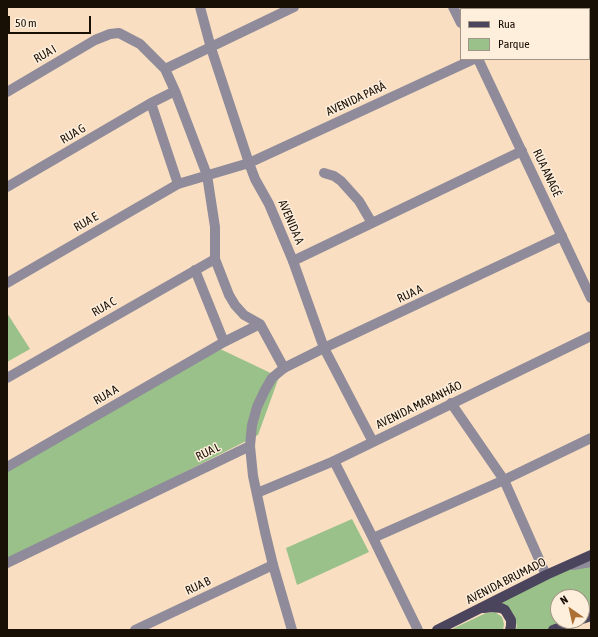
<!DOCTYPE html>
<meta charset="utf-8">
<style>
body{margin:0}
#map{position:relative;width:598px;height:637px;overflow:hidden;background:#f9dec1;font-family:"Asap Condensed",sans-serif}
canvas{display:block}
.frame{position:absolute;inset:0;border:8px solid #180f05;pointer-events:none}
.legend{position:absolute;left:460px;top:8px;width:130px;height:52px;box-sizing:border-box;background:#feeedc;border:1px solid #a29586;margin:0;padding:5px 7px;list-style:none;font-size:12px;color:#180f05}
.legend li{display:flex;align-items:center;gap:8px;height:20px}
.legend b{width:20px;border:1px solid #a29586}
.north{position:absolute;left:550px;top:589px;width:40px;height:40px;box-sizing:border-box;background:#feeedc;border:1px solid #a29586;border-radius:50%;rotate:326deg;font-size:11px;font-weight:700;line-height:16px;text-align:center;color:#180f05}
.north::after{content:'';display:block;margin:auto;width:14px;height:18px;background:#ad7034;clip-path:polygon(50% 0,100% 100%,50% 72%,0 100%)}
.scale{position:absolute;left:8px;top:16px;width:83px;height:18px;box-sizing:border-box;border:2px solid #180f05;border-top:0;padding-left:5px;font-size:12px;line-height:14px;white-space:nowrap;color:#180f05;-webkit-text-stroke:3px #feeedc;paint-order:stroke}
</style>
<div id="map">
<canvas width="598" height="637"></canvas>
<div class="frame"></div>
<ul class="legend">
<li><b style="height:5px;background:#4b445d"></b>Rua</li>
<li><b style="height:11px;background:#99c189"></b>Parque</li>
</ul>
<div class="north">N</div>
<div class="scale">50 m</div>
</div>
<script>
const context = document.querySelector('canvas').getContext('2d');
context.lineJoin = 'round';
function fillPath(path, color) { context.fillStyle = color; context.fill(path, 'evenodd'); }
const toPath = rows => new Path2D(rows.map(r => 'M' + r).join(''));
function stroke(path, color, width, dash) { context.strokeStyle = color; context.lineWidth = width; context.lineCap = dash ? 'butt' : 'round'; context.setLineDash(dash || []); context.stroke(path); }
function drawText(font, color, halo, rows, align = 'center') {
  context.font = font + ' "Asap Condensed",sans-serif'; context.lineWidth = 3; context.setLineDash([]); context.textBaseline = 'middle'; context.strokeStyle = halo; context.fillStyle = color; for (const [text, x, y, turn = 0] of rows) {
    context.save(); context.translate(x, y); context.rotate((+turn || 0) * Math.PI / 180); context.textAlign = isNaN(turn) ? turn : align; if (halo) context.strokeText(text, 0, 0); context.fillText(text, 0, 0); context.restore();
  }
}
fillPath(toPath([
 [7,313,30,349,7,362],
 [216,347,279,377,258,435,7,562,7,471],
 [352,519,369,552,297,585,286,548],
 [591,564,591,615,582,619,582,597,558,597,558,621,576,621,553,630,515,630,517,626,513,614,506,606,496,603,569,568],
 [495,612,502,617,504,624,503,630,450,630,486,613]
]), '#99c189');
stroke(toPath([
 [453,7,461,23],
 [589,14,591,18],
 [165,69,294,7],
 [7,92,95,40,110,34,119,33,140,44,165,69,175,91,207,175,215,227,215,259,229,295,235,305,244,315,260,324,284,368],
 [151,103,178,184],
 [324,173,334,176,341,181,359,201,372,223],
 [7,187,151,103,175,91],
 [293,261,522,151],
 [195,270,224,342],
 [7,283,178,184,249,163],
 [324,348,562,236],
 [7,378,215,259],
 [451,403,504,480,546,575],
 [334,461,373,538,418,630],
 [7,467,224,342,260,324],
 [373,538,504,480,591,438],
 [7,563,250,446],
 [135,630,273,565]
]), '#8f8b9a', 10);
stroke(toPath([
 [200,7,211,48,249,163,255,179,269,204,293,261,324,348,373,442],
 [579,9,584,7],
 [478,59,591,298],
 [249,163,474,59],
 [257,493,334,461,591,336],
 [573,565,591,562],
 [292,630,273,565,265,532,253,476,250,446,252,425,257,407,265,390,272,378,284,368,324,348]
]), '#8f8b9a', 10);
stroke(toPath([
 [484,608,492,607,501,608,505,610,511,620,511,626,510,630],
 [582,619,591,616],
 [437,630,546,575,591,555],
 [553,630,578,621]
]), '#4b445d', 10);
drawText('12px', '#180f05', '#feeedc', [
 ["RUA I",45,54,-30],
 ["AVENIDA PARÁ",356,99,-25],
 ["RUA G",73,134,-30],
 ["RUA ANAGÉ",547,173,65],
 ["RUA E",86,222,-30],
 ["AVENIDA A",291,222,67],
 ["RUA A",410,294,-25],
 ["RUA C",104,307,-30],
 ["RUA A",106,395,-30],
 ["AVENIDA MARANHÃO",419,405,-26],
 ["RUA L",208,452,-26],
 ["AVENIDA BRUMADO",506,581,-27],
 ["RUA B",198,586,-25]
]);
</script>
